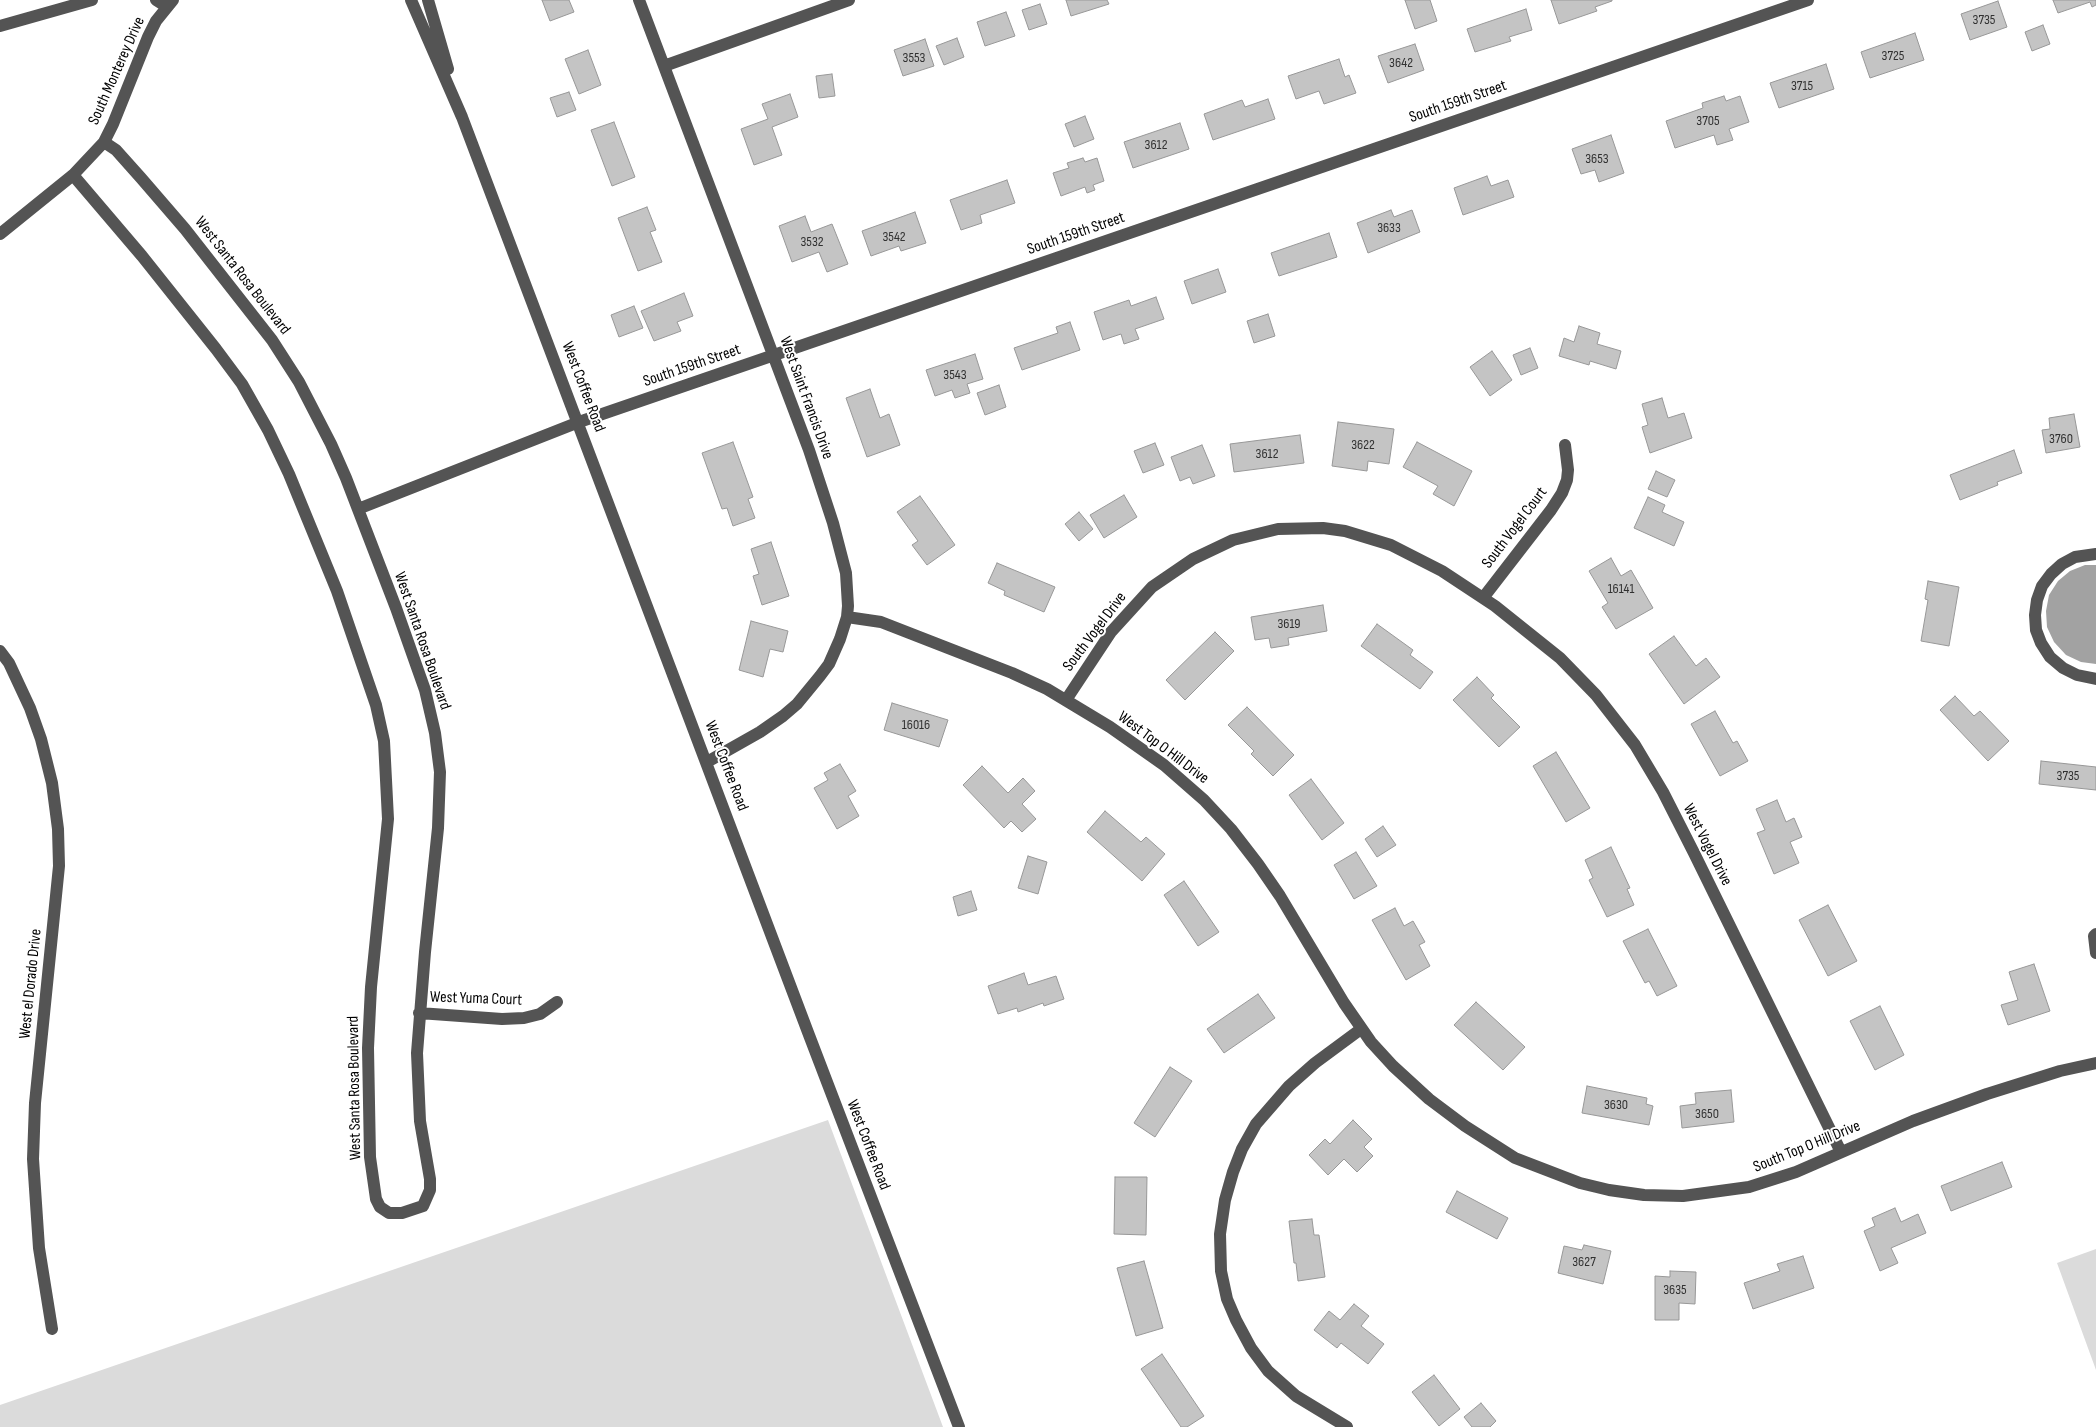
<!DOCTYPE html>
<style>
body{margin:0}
canvas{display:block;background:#fff}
</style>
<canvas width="2096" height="1427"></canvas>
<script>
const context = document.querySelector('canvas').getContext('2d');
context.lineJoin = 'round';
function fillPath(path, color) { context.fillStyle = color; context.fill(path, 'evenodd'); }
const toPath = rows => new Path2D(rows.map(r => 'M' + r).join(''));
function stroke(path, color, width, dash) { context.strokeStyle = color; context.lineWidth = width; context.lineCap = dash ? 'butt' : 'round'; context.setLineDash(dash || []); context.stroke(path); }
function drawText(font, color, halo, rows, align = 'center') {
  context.font = font + ' "Sofia Sans Condensed",sans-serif'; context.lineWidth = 4; context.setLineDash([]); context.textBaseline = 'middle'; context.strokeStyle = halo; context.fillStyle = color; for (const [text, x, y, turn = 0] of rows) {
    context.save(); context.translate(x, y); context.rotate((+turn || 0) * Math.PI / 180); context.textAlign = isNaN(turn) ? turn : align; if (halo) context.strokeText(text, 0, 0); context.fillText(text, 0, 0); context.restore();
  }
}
fillPath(toPath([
 [828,1120,943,1427,0,1427,0,1405],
 [2096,1249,2096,1370,2057,1263]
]), '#dbdbdb');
fillPath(toPath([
 [2085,565,2096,565,2096,664,2081,662,2066,655,2054,642,2047,627,2046,611,2049,595,2058,581,2070,571]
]), '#a2a2a2');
const building = toPath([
 [542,0,569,0,574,12,550,21,542,0],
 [1066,0,1107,0,1109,4,1071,16,1066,0],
 [1405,0,1430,0,1437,21,1415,29,1405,0],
 [1551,0,1612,0,1612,1,1595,7,1597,11,1559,24,1551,0],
 [2053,0,2096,0,2096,5,2092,7,2090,2,2058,13,2053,0],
 [1998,1,2007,27,1970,40,1961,14,1998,1],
 [1040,4,1047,24,1029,30,1022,10,1040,4],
 [1526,9,1532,30,1509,37,1511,41,1475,52,1467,29,1526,9],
 [1006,12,1015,36,985,46,977,22,1006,12],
 [2043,25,2050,44,2032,51,2025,32,2043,25],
 [1915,33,1924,60,1870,78,1861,52,1915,33],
 [957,38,964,57,944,65,936,46,957,38],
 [925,39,934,66,903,76,894,50,925,39],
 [1415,44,1424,70,1388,83,1378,56,1415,44],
 [588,50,601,85,579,94,565,59,588,50],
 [1339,59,1345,77,1349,75,1356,93,1324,104,1319,91,1296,99,1288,76,1339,59],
 [1826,64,1834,89,1779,108,1770,83,1826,64],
 [832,74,835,96,819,98,816,76,832,74],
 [569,92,576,110,557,117,550,98,569,92],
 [790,94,798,117,772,127,782,155,754,165,741,129,768,119,762,104,790,94],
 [1724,96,1726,101,1740,96,1749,122,1729,129,1733,140,1717,145,1714,135,1675,148,1666,121,1703,108,1702,103,1724,96],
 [1268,99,1275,119,1213,140,1204,114,1242,100,1245,107,1268,99],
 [1085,116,1094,139,1074,147,1065,124,1085,116],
 [614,122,635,177,612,186,591,130,614,122],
 [1180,123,1189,149,1133,168,1124,142,1180,123],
 [1611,135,1624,173,1599,182,1595,170,1581,174,1572,149,1611,135],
 [1083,158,1085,162,1097,158,1104,181,1093,185,1095,190,1087,193,1085,187,1061,196,1053,173,1069,168,1067,163,1083,158],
 [1487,176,1491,186,1508,180,1514,197,1463,215,1454,188,1487,176],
 [1007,180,1015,203,980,215,982,223,961,230,950,200,1007,180],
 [647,207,656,230,650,232,662,262,638,271,618,218,647,207],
 [1391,210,1394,217,1412,210,1420,232,1368,253,1357,223,1391,210],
 [915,212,926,243,901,251,899,246,871,256,862,231,915,212],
 [805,216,811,232,832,224,848,264,827,272,819,252,792,262,779,226,805,216],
 [1329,233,1337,257,1279,276,1271,253,1329,233],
 [1218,269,1226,292,1192,304,1184,281,1218,269],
 [684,293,693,316,677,322,681,331,654,341,641,311,684,293],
 [1156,297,1164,319,1135,329,1139,339,1124,344,1121,334,1103,340,1094,312,1129,300,1131,306,1156,297],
 [634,306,643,328,619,337,611,315,634,306],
 [1268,314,1275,336,1254,343,1247,321,1268,314],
 [1070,322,1080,350,1022,370,1014,348,1058,333,1056,327,1070,322],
 [1579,326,1600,333,1597,344,1621,351,1616,369,1590,361,1589,365,1559,356,1564,338,1574,342,1579,326],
 [1530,348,1538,368,1521,375,1513,355,1530,348],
 [1492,351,1512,380,1490,396,1470,367,1492,351],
 [975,354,983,379,967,384,970,393,955,398,952,390,935,396,926,370,975,354],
 [999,385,1006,407,985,415,977,393,999,385],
 [870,389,880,418,889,414,900,445,867,457,846,398,870,389],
 [1662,398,1668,418,1684,413,1692,438,1650,453,1642,427,1648,425,1642,404,1662,398],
 [2074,414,2080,447,2046,453,2042,430,2050,429,2049,418,2074,414],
 [1338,422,1394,429,1389,464,1368,461,1367,471,1332,466,1338,422],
 [1300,435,1304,463,1234,472,1230,444,1300,435],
 [733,442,753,497,748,499,755,518,733,526,727,508,722,509,702,453,733,442],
 [1417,442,1472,471,1454,506,1433,494,1438,486,1403,467,1417,442],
 [1155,443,1164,465,1143,473,1134,451,1155,443],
 [1202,445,1215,476,1193,484,1190,477,1180,481,1171,457,1202,445],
 [2014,450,2022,473,1997,482,1998,485,1960,500,1950,475,2014,450],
 [1656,471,1675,480,1667,497,1648,489,1656,471],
 [1124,495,1137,517,1104,538,1090,515,1124,495],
 [920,496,955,545,927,565,912,545,918,541,897,512,920,496],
 [1648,497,1665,505,1662,512,1684,522,1674,546,1634,528,1648,497],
 [1079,512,1093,529,1079,541,1065,524,1079,512],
 [771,542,789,596,762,605,753,576,759,574,751,549,771,542],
 [1611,558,1621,576,1631,570,1653,608,1616,629,1602,607,1608,603,1589,571,1611,558],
 [997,563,1055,587,1044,612,1004,595,1005,591,988,583,997,563],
 [1928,581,1959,587,1949,646,1921,641,1928,600,1925,599,1928,581],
 [1323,605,1327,631,1288,638,1289,645,1271,648,1269,638,1255,640,1251,617,1323,605],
 [751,621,788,631,783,652,770,649,763,677,739,670,751,621],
 [1377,624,1413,650,1410,655,1433,672,1420,689,1361,646,1377,624],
 [1215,632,1234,651,1185,700,1166,680,1215,632],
 [1674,636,1696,666,1706,658,1720,677,1684,704,1649,654,1674,636],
 [1477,677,1494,695,1491,698,1520,727,1499,747,1453,700,1477,677],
 [1955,696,1974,716,1980,711,2009,741,1988,761,1940,710,1955,696],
 [892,703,948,720,939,747,884,730,892,703],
 [1247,707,1294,755,1273,776,1251,754,1254,751,1228,725,1247,707],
 [1715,711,1733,743,1737,741,1748,761,1720,776,1691,724,1715,711],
 [1556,752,1590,808,1566,822,1533,766,1556,752],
 [2041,761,2096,767,2096,790,2039,784,2041,761],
 [840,764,856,791,848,796,859,816,837,829,814,788,828,780,824,773,840,764],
 [982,766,1008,793,1023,778,1035,791,1022,804,1036,819,1022,832,1011,821,1004,828,963,785,982,766],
 [1311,779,1344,823,1322,840,1289,795,1311,779],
 [1777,800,1786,822,1794,818,1802,837,1790,842,1799,863,1774,874,1757,833,1765,830,1756,809,1777,800],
 [1105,811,1141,842,1146,837,1165,854,1142,881,1087,832,1105,811],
 [1383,826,1396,845,1377,857,1365,839,1383,826],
 [1611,847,1630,888,1627,889,1634,905,1607,917,1589,880,1593,878,1585,860,1611,847],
 [1356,852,1377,886,1354,899,1334,865,1356,852],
 [1028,856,1047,862,1038,894,1018,888,1028,856],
 [1184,881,1219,932,1198,946,1164,895,1184,881],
 [971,891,977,910,958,916,953,897,971,891],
 [1828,905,1857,961,1828,976,1799,920,1828,905],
 [1395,908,1404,926,1413,921,1425,942,1419,945,1430,966,1406,980,1372,920,1395,908],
 [1648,929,1677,986,1657,996,1649,981,1645,983,1623,941,1648,929],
 [2034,964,2050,1011,2008,1025,2001,1005,2018,1000,2009,972,2034,964],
 [1024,973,1028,985,1056,976,1064,999,1044,1006,1043,1003,1018,1012,1017,1008,998,1014,988,986,1024,973],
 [1258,994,1275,1018,1224,1053,1207,1029,1258,994],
 [1476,1002,1525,1047,1503,1070,1454,1025,1476,1002],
 [1880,1006,1904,1055,1875,1070,1850,1021,1880,1006],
 [1170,1067,1192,1081,1155,1137,1134,1123,1170,1067],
 [1587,1086,1647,1098,1646,1104,1653,1106,1649,1125,1582,1113,1587,1086],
 [1731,1090,1734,1122,1682,1128,1680,1106,1696,1104,1695,1093,1731,1090],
 [1353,1120,1372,1139,1364,1147,1373,1156,1357,1172,1344,1159,1328,1175,1309,1155,1325,1139,1330,1144,1353,1120],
 [2002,1162,2012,1187,1951,1211,1941,1186,2002,1162],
 [1115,1177,1147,1177,1146,1235,1114,1234,1115,1177],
 [1457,1191,1508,1218,1497,1239,1446,1212,1457,1191],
 [1895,1208,1901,1222,1918,1214,1926,1233,1891,1248,1898,1263,1880,1271,1864,1231,1875,1226,1872,1218,1895,1208],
 [1312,1219,1314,1235,1319,1235,1325,1277,1298,1281,1296,1263,1294,1263,1289,1221,1312,1219],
 [1584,1245,1611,1251,1603,1284,1558,1273,1564,1246,1582,1250,1584,1245],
 [1803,1256,1814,1288,1753,1309,1744,1283,1780,1271,1777,1264,1803,1256],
 [1144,1261,1163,1328,1136,1336,1117,1268,1144,1261],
 [1670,1271,1696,1272,1695,1304,1679,1303,1679,1320,1655,1320,1655,1276,1670,1277,1670,1271],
 [1354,1304,1369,1316,1361,1326,1384,1344,1368,1364,1341,1343,1337,1348,1314,1330,1329,1311,1340,1320,1354,1304],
 [1162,1354,1204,1416,1187,1427,1181,1427,1141,1369,1162,1354],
 [1434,1375,1460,1409,1439,1426,1412,1392,1434,1375],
 [1481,1403,1496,1421,1490,1427,1472,1427,1464,1417,1481,1403]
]);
fillPath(building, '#c4c4c4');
stroke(building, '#989898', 1);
stroke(toPath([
 [156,0,167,7],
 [411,0,462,117,809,1035,959,1427],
 [428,0,448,69],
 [639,0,809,450,833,523,846,573,848,606,847,617,840,639,829,664,820,676,797,704,783,716,760,732,707,762],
 [0,26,92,0],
 [664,66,849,0],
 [73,175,142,256,216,349,242,384,268,430,289,474,337,591,376,705,384,741,388,819,371,987,368,1048,370,1157,376,1199,380,1207,389,1213,402,1213,423,1206,430,1190,430,1179,420,1121,417,1053,425,952,438,828,440,772,435,733,425,690,396,608,346,478,331,444,299,382,272,340,185,229,141,178,116,150,104,142],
 [0,234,73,175,104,142,113,124,148,37,156,21,173,0],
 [358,509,579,422,1808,0],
 [2096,554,2075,557,2062,564,2051,574,2042,586,2037,600,2035,615,2036,630,2041,643,2050,657,2063,668,2077,675,2096,679],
 [1483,598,1551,510,1562,493,1567,480,1568,470,1565,445],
 [847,617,881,622,1012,673,1047,689,1110,727,1164,765,1204,800,1231,829,1258,864,1280,896,1344,1003,1371,1042,1393,1066,1429,1099,1465,1126,1515,1158,1580,1183,1609,1190,1644,1195,1683,1196,1749,1187,1796,1172,1913,1121,1987,1094,2060,1071,2096,1063],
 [0,651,9,663,30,708,41,739,52,783,58,829,59,866,35,1103,33,1159,39,1248,52,1329],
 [1066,700,1111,632,1152,587,1193,559,1233,540,1278,529,1323,528,1345,531,1391,545,1442,571,1495,606,1560,658,1596,695,1635,745,1663,792,1694,853,1841,1152],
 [2096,934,2094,936,2096,953],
 [419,1013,502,1019,524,1018,540,1014,557,1002],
 [1347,1427,1296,1396,1268,1371,1251,1348,1236,1320,1227,1299,1221,1271,1220,1234,1225,1200,1233,1172,1242,1149,1256,1124,1289,1086,1315,1063,1361,1029]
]), '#545454', 12);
drawText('14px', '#313131', null, [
 ["3735",1984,20],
 ["3725",1893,56],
 ["3553",914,58],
 ["3642",1401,63],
 ["3715",1802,86],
 ["3705",1708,121],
 ["3612",1156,145],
 ["3653",1597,159],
 ["3633",1389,228],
 ["3542",894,237],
 ["3532",812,242],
 ["3543",955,375],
 ["3760",2061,439],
 ["3622",1363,445],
 ["3612",1267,454],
 ["16141",1621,589],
 ["3619",1289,624],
 ["16016",916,725],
 ["3735",2068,776],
 ["3630",1616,1105],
 ["3650",1707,1114],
 ["3627",1584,1262],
 ["3635",1675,1290]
]);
drawText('16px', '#000', '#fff', [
 ["South Monterey Drive",117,71,-66],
 ["South 159th Street",1458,102,-19],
 ["South 159th Street",1076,234,-19],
 ["West Santa Rosa Boulevard",242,276,52],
 ["South 159th Street",692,366,-19],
 ["West Coffee Road",583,387,69],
 ["West Saint Francis Drive",806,398,70],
 ["South Vogel Court",1515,528,-53],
 ["South Vogel Drive",1095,632,-53],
 ["West Santa Rosa Boulevard",422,641,71],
 ["West Top O Hill Drive",1163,748,37],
 ["West Coffee Road",726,766,69],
 ["West Vogel Drive",1707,845,63],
 ["West el Dorado Drive",31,984,-84],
 ["West Yuma Court",476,999,2],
 ["West Santa Rosa Boulevard",355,1088,-91],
 ["West Coffee Road",868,1145,69],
 ["South Top O Hill Drive",1807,1147,-22]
]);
</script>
